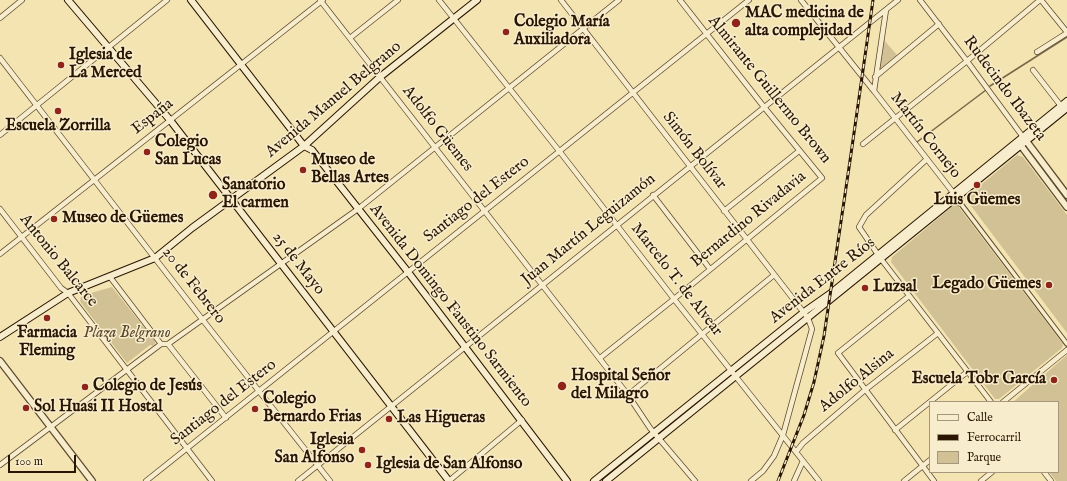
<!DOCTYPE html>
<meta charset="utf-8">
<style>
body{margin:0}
#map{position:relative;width:1067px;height:481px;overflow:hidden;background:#f3e4b2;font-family:"IM FELL English",serif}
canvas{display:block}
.legend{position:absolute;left:929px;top:401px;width:130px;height:72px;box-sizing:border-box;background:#f7edcd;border:1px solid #a5977b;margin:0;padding:5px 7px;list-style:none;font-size:12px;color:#291501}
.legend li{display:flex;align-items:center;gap:8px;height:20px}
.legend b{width:20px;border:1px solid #a5977b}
.scale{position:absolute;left:8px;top:455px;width:68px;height:18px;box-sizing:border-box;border:2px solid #291501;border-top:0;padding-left:5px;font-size:12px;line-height:14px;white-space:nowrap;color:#291501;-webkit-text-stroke:3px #f7edcd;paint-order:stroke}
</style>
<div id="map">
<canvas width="1067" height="481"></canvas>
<ul class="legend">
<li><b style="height:5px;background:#f7edcd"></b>Calle</li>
<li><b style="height:5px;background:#291501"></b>Ferrocarril</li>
<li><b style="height:11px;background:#d1c194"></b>Parque</li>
</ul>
<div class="scale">100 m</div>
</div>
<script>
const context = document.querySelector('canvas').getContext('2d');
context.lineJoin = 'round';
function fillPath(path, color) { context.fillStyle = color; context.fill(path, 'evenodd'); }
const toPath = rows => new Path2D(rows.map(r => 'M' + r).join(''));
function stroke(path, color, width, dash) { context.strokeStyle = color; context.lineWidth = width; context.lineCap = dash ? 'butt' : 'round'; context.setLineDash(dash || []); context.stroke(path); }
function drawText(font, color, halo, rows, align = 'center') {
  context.font = font + ' "IM FELL English",serif'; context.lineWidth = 3; context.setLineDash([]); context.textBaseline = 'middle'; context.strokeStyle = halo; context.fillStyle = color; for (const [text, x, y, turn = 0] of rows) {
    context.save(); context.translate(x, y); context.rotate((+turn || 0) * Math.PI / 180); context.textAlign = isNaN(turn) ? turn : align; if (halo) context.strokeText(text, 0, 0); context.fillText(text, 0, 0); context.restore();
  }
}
fillPath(toPath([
 [882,38,897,55,876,72],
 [1028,147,1067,198,1067,202,1026,148],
 [1017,155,1023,157,1067,215,1067,333,965,198],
 [954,205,958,206,1063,344,1062,348,999,399,995,399,891,262,892,257],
 [112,287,155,341,155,344,153,346,150,345,127,363,81,303,80,301,81,297,84,295],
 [1067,355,1067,481,1056,481,1049,472,1058,472,1058,402,1013,402],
 [727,376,729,379,661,434,659,431],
 [652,437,654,439,603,481,597,481]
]), '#d1c194');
stroke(toPath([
 [990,86,1067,37],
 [917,142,986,90]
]), '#796747', 1.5);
const pedestrian = toPath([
 [952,202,961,204,961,194],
 [961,204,1067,344]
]);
const minor = toPath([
 [320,0,628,395,650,428,695,481],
 [439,0,560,152,674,299,819,481],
 [561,0,808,318,812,329,783,435,774,456,763,471,751,481],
 [801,0,874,91],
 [920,0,967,61,1023,137],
 [1041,0,1067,32],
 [886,10,874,91,955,195],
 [0,18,22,0],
 [350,38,398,0],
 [1037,52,1067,33],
 [0,58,202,319,330,481],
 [1033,70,1061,106],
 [875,77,939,24],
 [0,135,167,0],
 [863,144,967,61,1040,0],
 [927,159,866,215,859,227,881,259,991,402],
 [653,195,710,269],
 [0,209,61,288,68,293,212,481],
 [724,211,799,151],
 [0,254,323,0],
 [110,277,161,344],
 [909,296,838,353,934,481],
 [168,344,226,418],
 [600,358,674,299,822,178,764,107,680,0],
 [628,395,774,275],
 [1003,402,1067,350],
 [895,430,967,372],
 [796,452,803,443,865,390,938,333],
 [0,465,161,344,168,344,358,209,619,0],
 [1044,472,1051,481],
 [146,481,749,0],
 [298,481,898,0],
 [449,481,522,420],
 [794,481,803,461],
 [904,481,930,460],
 [981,481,992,472]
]);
const tertiary = toPath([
 [1024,138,1067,195],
 [1019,143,1067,207],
 [0,361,92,481]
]);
const secondary = toPath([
 [68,0,170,120,449,481],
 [191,0,304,146,312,150,408,272,567,481],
 [0,337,68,293,155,258,192,228,304,146,380,77,477,0],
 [594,481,804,312,831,293,1067,101],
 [606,481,1067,108]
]);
stroke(pedestrian, '#5c492d', 5.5);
stroke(minor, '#5c492d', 6);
stroke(tertiary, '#5c492d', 8);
stroke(secondary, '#291501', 8);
stroke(pedestrian, '#f7edcd', 3.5);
stroke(minor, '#f7edcd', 4.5);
stroke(tertiary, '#f7edcd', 5.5);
stroke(secondary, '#f7edcd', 6);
const rail = toPath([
 [778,481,804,415,814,382,824,336,851,154,873,0]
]);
stroke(rail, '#291501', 3);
stroke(rail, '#f7edcd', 1.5, [4.5]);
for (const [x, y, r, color] of [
 [736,23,5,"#8f2418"],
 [506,32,4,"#8f2418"],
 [61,65,4,"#8f2418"],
 [58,111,4,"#8f2418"],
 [147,152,4,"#8f2418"],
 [303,170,4,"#8f2418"],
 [977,185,4,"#8f2418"],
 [213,195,5,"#8f2418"],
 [54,219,4,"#8f2418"],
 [1049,285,4,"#8f2418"],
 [865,288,4,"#8f2418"],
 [47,318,4,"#8f2418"],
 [1054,380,4,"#8f2418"],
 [562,386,5,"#8f2418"],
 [85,387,4,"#8f2418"],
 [26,408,4,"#8f2418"],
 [255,409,4,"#8f2418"],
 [389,419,4,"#8f2418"],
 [362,450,4,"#8f2418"],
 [368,465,4,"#8f2418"]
]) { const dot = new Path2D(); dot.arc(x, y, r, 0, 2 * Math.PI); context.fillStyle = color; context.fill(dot); stroke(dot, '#f7edcd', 1.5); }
drawText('bold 16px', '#291501', '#f7edcd', [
 ["MAC medicina de",745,14],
 ["alta complejidad",745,32],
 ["Colegio María",514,23],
 ["Auxiliadora",514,41],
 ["Iglesia de",69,56],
 ["La Merced",69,74],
 ["Escuela Zorrilla",58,127,"center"],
 ["Colegio",155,143],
 ["San Lucas",155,161],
 ["Museo de",311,161],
 ["Bellas Artes",311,179],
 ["Sanatorio",222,186],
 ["El carmen",222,204],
 ["Luis Güemes",977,201,"center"],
 ["Museo de Güemes",62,219],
 ["Legado Güemes",1041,285,"right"],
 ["Luzsal",873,288],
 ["Farmacia",47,334,"center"],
 ["Fleming",47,352,"center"],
 ["Hospital Señor",571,377],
 ["del Milagro",571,395],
 ["Escuela Tobr García",1046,380,"right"],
 ["Colegio de Jesús",93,387],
 ["Colegio",263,400],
 ["Bernardo Frias",263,418],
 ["Sol Huasi II Hostal",34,408],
 ["Las Higueras",397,419],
 ["Iglesia",354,441,"right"],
 ["San Alfonso",354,459,"right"],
 ["Iglesia de San Alfonso",376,465]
], 'left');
drawText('16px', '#291501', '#f7edcd', [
 ["Rudecindo Ibazeta",1004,89,53],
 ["Almirante Guillermo Brown",769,90,51],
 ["Avenida Manuel Belgrano",334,100,-40],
 ["España",153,117,-38],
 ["Adolfo Güemes",437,129,52],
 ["Martín Cornejo",925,136,52],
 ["Simón Bolívar",694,151,52],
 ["Santiago del Estero",477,200,-38],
 ["Bernardino Rivadavia",749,220,-39],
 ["Juan Martín Leguizamón",589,230,-39],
 ["Antonio Balcarce",58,261,51],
 ["25 de Mayo",298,264,52],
 ["Marcelo T. de Alvear",676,280,52],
 ["Avenida Entre Ríos",823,281,-38],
 ["20 de Febrero",193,286,52],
 ["Avenida Domingo Faustino Sarmiento",450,306,52],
 ["Adolfo Alsina",857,381,-39],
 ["Santiago del Estero",224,403,-38]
]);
drawText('italic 16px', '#5b492d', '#f7edcd', [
 ["Plaza Belgrano",127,334]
]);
</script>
